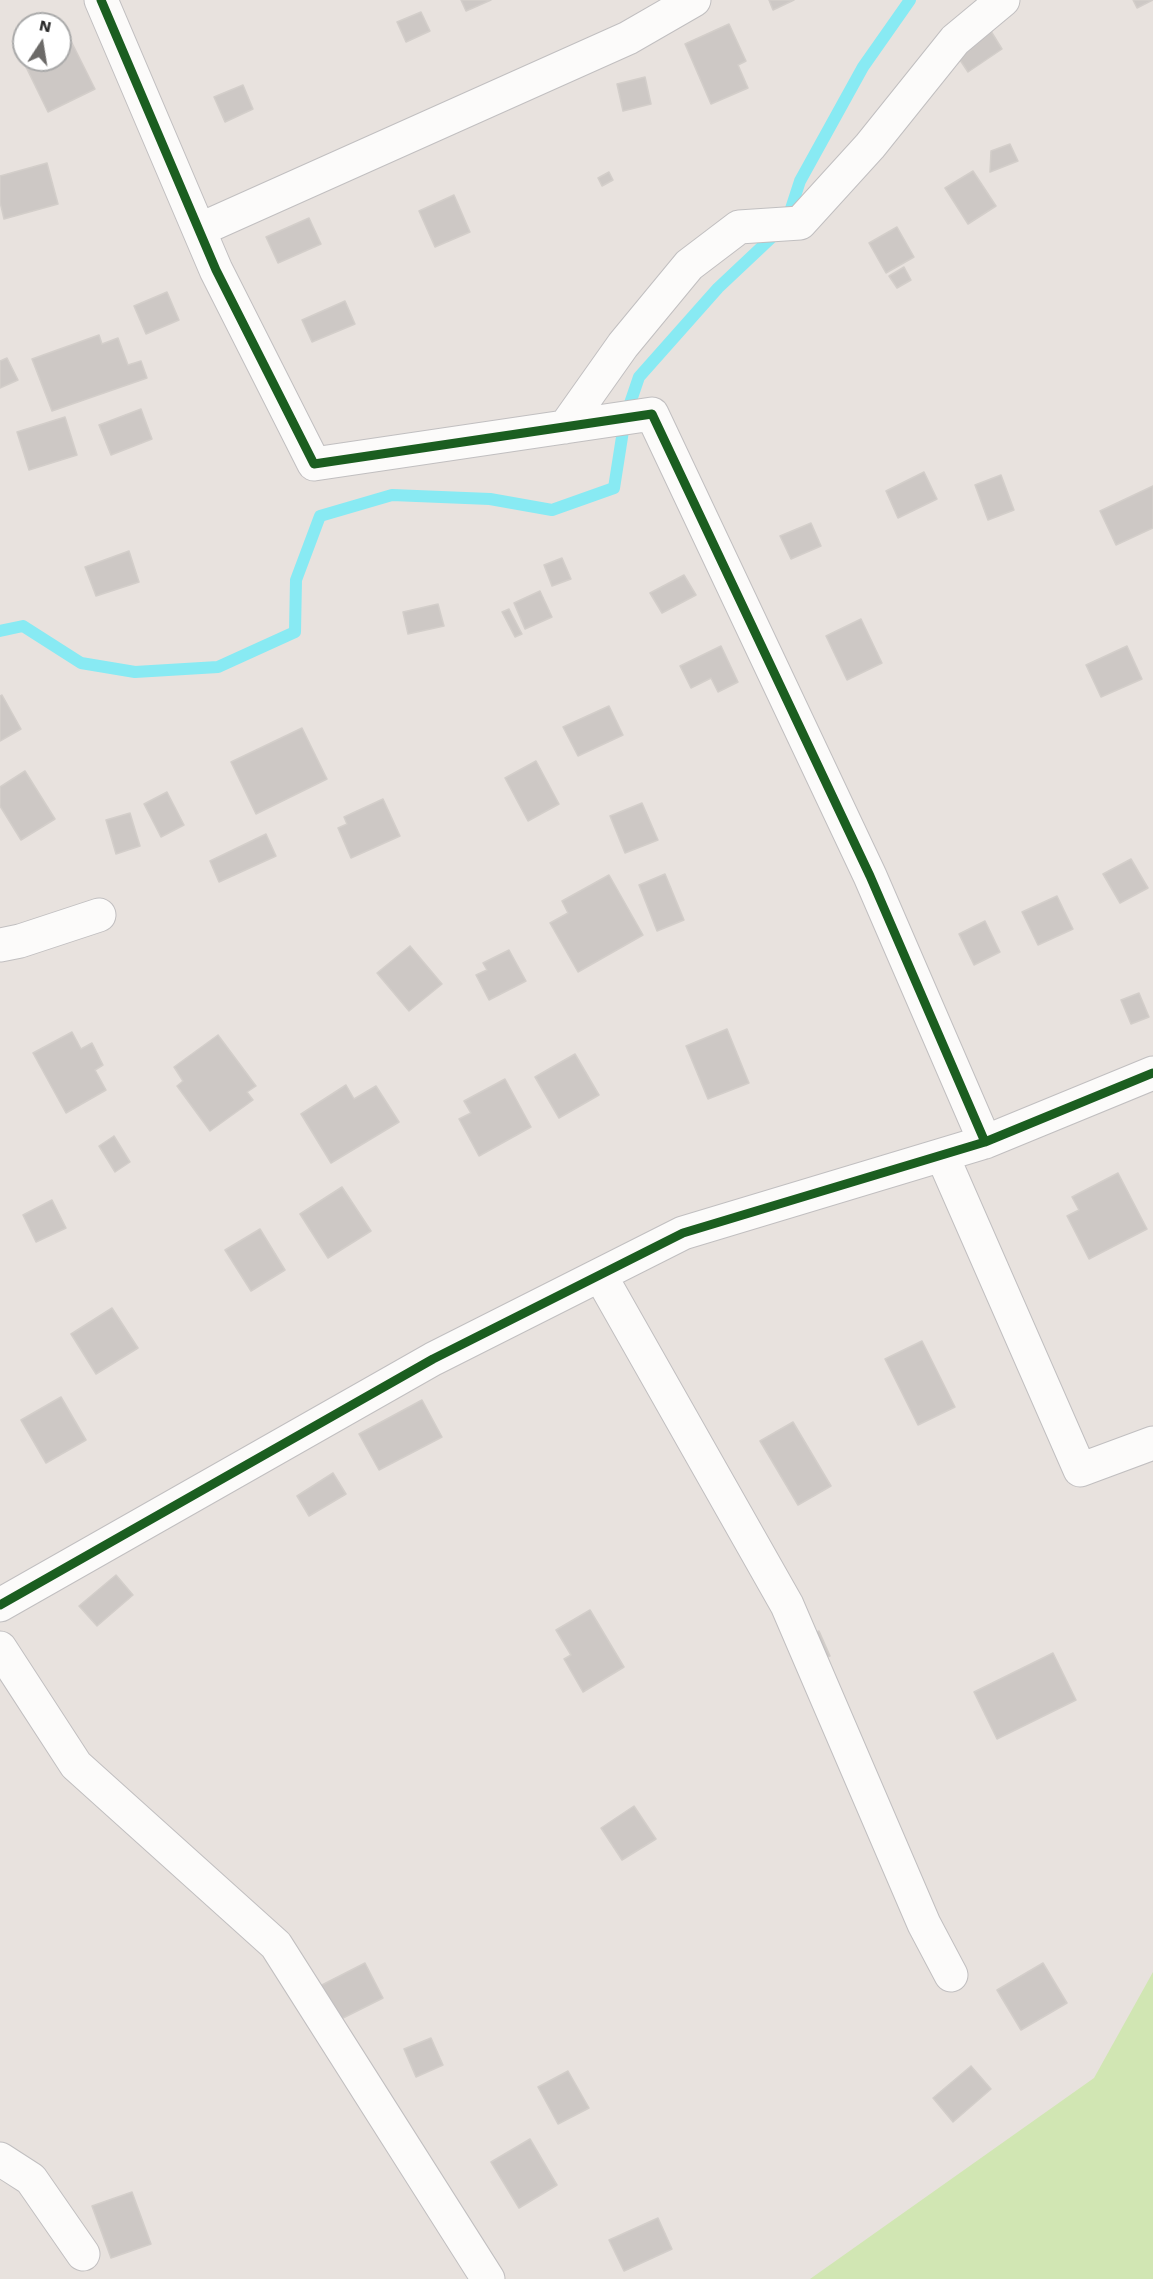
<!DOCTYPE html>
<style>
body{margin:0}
#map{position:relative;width:1153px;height:2279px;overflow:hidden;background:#e8e2de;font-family:"Work Sans",sans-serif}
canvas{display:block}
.north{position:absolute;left:12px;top:12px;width:60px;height:60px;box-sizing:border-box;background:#fff;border:2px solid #a9a9a9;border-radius:50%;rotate:12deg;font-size:16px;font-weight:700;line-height:24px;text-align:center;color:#292929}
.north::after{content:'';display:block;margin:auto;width:21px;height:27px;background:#6c6a68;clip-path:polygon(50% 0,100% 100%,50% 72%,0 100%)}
</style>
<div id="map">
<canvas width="1153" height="2279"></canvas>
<div class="north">N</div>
</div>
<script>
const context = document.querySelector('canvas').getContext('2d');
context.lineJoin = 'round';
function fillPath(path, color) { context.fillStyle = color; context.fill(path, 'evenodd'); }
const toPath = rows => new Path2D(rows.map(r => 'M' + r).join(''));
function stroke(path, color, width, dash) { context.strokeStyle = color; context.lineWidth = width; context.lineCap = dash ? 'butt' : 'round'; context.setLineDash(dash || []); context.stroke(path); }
fillPath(toPath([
 [1153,1972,1153,2279,810,2279,1094,2078]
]), '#d1e6b3');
stroke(toPath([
 [0,631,23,626,81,663,135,672,218,667,295,632,296,580,320,516,392,495,490,499,552,510,614,488,625,418,639,377,718,288,786,224,800,181,863,67,910,0]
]), '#88eaf3', 12);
const building = toPath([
 [461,0,491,0,466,11,461,0],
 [769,0,794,0,773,10,769,0],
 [1133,0,1153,0,1137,8,1133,0],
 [421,12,430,31,406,42,397,22,421,12],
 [729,24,746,61,738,65,748,88,711,104,685,44,729,24],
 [989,28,1002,49,968,72,954,51,989,28],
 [72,43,95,89,48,112,25,65,36,60,60,60,60,49,72,43],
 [645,77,651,104,623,111,617,84,645,77],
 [243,85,253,109,225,122,214,97,243,85],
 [1010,144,1018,161,990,172,991,151,1010,144],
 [47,163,58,204,4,219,0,202,0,176,47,163],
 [973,171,996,206,968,224,945,188,973,171],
 [609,172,613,180,602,186,598,178,609,172],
 [454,195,470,232,435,247,419,211,454,195],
 [309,218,321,244,278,263,266,237,309,218],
 [897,227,914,257,886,273,869,243,897,227],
 [904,267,911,280,897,288,889,276,904,267],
 [167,292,179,320,146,334,134,306,167,292],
 [345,301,355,324,312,342,302,320,345,301],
 [99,335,102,344,118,338,128,365,141,361,147,378,52,411,32,359,99,335],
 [7,358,18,380,0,388,0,361,7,358],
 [141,409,152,439,111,455,99,425,141,409],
 [65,417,77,455,29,470,17,432,65,417],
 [924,472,937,499,898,518,886,491,924,472],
 [1001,475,1014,510,988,520,975,485,1001,475],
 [1153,486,1153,528,1116,545,1100,511,1153,486],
 [811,523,821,546,791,559,780,536,811,523],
 [129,551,139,582,96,596,85,567,129,551],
 [562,558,571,579,552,586,544,565,562,558],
 [684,575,696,595,662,613,650,593,684,575],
 [540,591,552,617,525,629,514,603,540,591],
 [438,604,444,626,408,634,403,612,438,604],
 [509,609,522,634,515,637,502,612,509,609],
 [861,619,882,663,847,680,826,636,861,619],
 [721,646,738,682,718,692,711,678,691,688,680,666,721,646],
 [1127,646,1142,679,1101,697,1086,665,1127,646],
 [2,695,21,729,0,741,0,696,2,695],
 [609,706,623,735,578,756,563,727,609,706],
 [302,728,327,779,256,814,231,762,302,728],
 [536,761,559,804,528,821,505,778,536,761],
 [25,771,55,819,21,840,0,806,0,787,25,771],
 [167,792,184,825,161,837,144,804,167,792],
 [383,799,400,836,351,858,338,828,347,824,344,817,383,799],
 [642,803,658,840,625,853,610,816,642,803],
 [130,813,140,846,116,854,106,820,130,813],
 [266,834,276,856,219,882,210,861,266,834],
 [1131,859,1148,888,1120,903,1103,874,1131,859],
 [665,874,684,920,657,931,639,885,665,874],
 [609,875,643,935,578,972,550,923,568,913,562,901,609,875],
 [1057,896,1073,929,1038,945,1022,912,1057,896],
 [985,921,1000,952,974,965,959,934,985,921],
 [410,946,442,984,409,1011,377,973,410,946],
 [509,950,526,981,489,1000,476,975,487,970,483,963,509,950],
 [1139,993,1149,1017,1131,1024,1121,1000,1139,993],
 [727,1029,749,1083,708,1099,686,1046,727,1029],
 [72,1032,81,1049,92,1043,103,1065,95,1070,106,1090,66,1113,33,1053,72,1032],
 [218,1035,256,1086,247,1092,253,1100,210,1131,177,1086,183,1081,174,1067,218,1035],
 [575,1054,599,1095,559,1118,535,1077,575,1054],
 [505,1079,531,1127,479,1156,459,1119,471,1113,464,1101,505,1079],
 [346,1085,354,1099,376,1086,399,1122,331,1163,301,1114,346,1085],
 [114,1136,130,1162,115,1172,99,1146,114,1136],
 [1118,1173,1147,1229,1089,1259,1067,1216,1079,1210,1072,1197,1118,1173],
 [342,1187,371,1231,328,1258,300,1214,342,1187],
 [52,1200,66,1228,36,1242,23,1215,52,1200],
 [260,1229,285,1270,251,1291,225,1250,260,1229],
 [112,1308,138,1348,96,1374,71,1334,112,1308],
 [922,1341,955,1407,918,1425,885,1359,922,1341],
 [61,1397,86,1440,46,1463,21,1420,61,1397],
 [422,1400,442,1437,379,1470,359,1434,422,1400],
 [793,1422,831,1486,798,1505,760,1441,793,1422],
 [333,1473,346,1494,309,1516,297,1496,333,1473],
 [116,1575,133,1595,97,1626,79,1606,116,1575],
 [590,1610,624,1667,583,1692,564,1659,571,1655,556,1630,590,1610],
 [819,1631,830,1656,822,1659,811,1634,819,1631],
 [1053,1653,1076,1700,997,1739,974,1692,1053,1653],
 [634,1806,656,1839,622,1860,601,1828,634,1806],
 [365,1963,383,1998,337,2021,318,1987,365,1963],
 [1043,1963,1067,2003,1021,2030,997,1990,1043,1963],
 [431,2038,443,2065,416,2077,404,2049,431,2038],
 [971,2066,991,2089,953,2122,933,2098,971,2066],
 [568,2071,589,2108,558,2124,538,2087,568,2071],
 [530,2139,557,2185,519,2208,491,2162,530,2139],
 [132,2192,151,2244,111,2258,92,2206,132,2192],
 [658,2218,672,2249,624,2271,609,2240,658,2218]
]);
fillPath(building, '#cdc8c5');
stroke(building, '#d3ceca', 1.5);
const minor = toPath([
 [101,0,216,270,314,464,652,414,870,876,985,1142],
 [199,230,628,38,694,0],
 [565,427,623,345,689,265,739,227,800,223,870,146,955,40,1003,0],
 [0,945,20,941,99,915],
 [942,1155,1080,1470,1153,1443],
 [600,1275,787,1605,924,1924,951,1975],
 [0,1605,433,1359,683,1233,985,1142,1153,1073],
 [0,1648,76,1765,276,1945,488,2279],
 [0,2159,31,2179,83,2254]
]);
stroke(minor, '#c1bfc0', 35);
stroke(minor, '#fcfbfa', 33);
stroke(toPath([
 [101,0,216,270,314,464,652,414,870,876,985,1142],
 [0,1605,433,1359,683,1233,985,1142,1153,1073]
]), '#1b5e20', 9);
</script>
